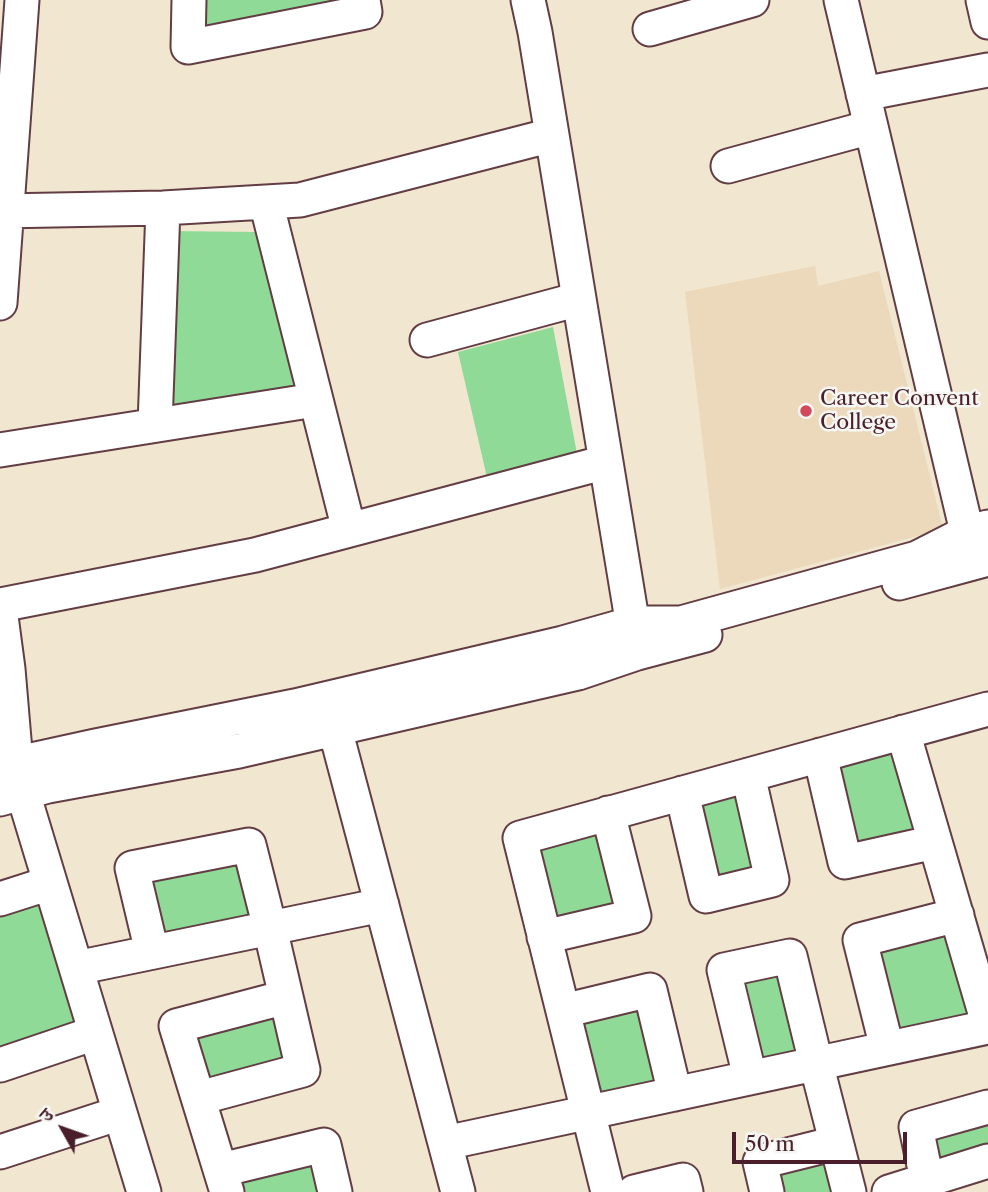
<!DOCTYPE html>
<meta charset="utf-8">
<style>
body{margin:0}
#map{position:relative;width:988px;height:1192px;overflow:hidden;background:#f1e6cf;font-family:"Libre Caslon Text","Noto Serif Devanagari",serif}
canvas{display:block}
.north{position:absolute;left:28px;top:1094px;width:70px;height:70px;-webkit-text-stroke:5px #f6f6f2;paint-order:stroke;rotate:310deg;font-size:19px;font-weight:700;line-height:28px;text-align:center;color:#4a1f2b}
.north::after{content:'';display:block;margin:auto;width:24px;height:32px;background:#4a1f2b;clip-path:polygon(50% 0,100% 100%,50% 72%,0 100%)}
.scale{position:absolute;left:732px;top:1132px;width:175px;height:32px;box-sizing:border-box;border:4px solid #4a1f2b;border-top:0;padding-left:9px;font-size:21px;line-height:24px;white-space:nowrap;color:#4a1f2b;-webkit-text-stroke:5px #f6f6f2;paint-order:stroke}
</style>
<div id="map">
<canvas width="988" height="1192"></canvas>
<div class="north">उ</div>
<div class="scale">50 m</div>
</div>
<script>
const context = document.querySelector('canvas').getContext('2d');
context.lineJoin = 'round';
function fillPath(path, color) { context.fillStyle = color; context.fill(path, 'evenodd'); }
const toPath = rows => new Path2D(rows.map(r => 'M' + r).join(''));
function stroke(path, color, width, dash) { context.strokeStyle = color; context.lineWidth = width; context.lineCap = dash ? 'butt' : 'round'; context.setLineDash(dash || []); context.stroke(path); }
function drawText(font, color, halo, rows, align = 'center') {
  context.font = font + ' "Libre Caslon Text",serif'; context.lineWidth = 5; context.setLineDash([]); context.textBaseline = 'middle'; context.strokeStyle = halo; context.fillStyle = color; for (const [text, x, y, turn = 0] of rows) {
    context.save(); context.translate(x, y); context.rotate((+turn || 0) * Math.PI / 180); context.textAlign = isNaN(turn) ? turn : align; if (halo) context.strokeText(text, 0, 0); context.fillText(text, 0, 0); context.restore();
  }
}
fillPath(toPath([
 [815,266,818,286,879,271,943,529,720,589,685,292]
]), '#ecd8ba');
fillPath(toPath([
 [197,0,336,0,337,7,197,37],
 [168,231,256,232,302,396,160,412],
 [553,327,578,459,489,486,458,352],
 [898,745,919,837,854,852,833,760],
 [742,789,762,875,713,886,695,801],
 [604,829,624,908,553,927,533,847],
 [238,853,252,916,155,938,141,874],
 [42,896,85,1026,0,1054,0,910],
 [947,930,969,1020,893,1038,872,948],
 [785,963,807,1056,754,1068,733,976],
 [644,998,666,1087,594,1104,573,1015],
 [279,1008,294,1064,207,1089,191,1032],
 [988,1115,988,1155,935,1170,924,1134],
 [318,1151,328,1192,237,1192,232,1176],
 [829,1151,839,1192,774,1192,768,1167]
]), '#8fda96');
const minor = toPath([
 [189,0,188,47,365,12,363,0],
 [528,0,535,32,636,644],
 [841,0,972,553],
 [983,0,988,22],
 [650,29,752,0],
 [863,94,988,70],
 [728,166,871,127],
 [266,202,349,530],
 [0,211,163,208,300,200,552,135],
 [0,303,22,0],
 [427,340,579,299],
 [155,425,163,208],
 [0,450,315,400],
 [899,583,988,559],
 [0,605,255,555,606,462],
 [0,609,8,669,16,763,23,793,144,1192],
 [335,729,458,1192],
 [903,732,988,1023],
 [820,755,845,862,935,842],
 [0,767,95,746,295,706,563,643,634,623,681,623,917,558,966,533,988,527],
 [682,793,706,896,772,880,748,775],
 [0,799,48,786,239,751,578,673,637,653,705,635],
 [0,899,50,883],
 [544,937,634,916,608,813],
 [152,952,132,868,249,845,270,928,303,1070,199,1098],
 [76,968,382,905],
 [563,1011,650,990,675,1094],
 [887,1048,860,940,957,915],
 [0,1065,95,1033],
 [750,1077,724,970,790,956,816,1063,849,1192],
 [445,1143,988,1027],
 [0,1152,120,1113],
 [221,1170,324,1145,335,1192],
 [927,1180,916,1127,988,1107],
 [227,1192,176,1026,286,997],
 [608,1192,520,838,988,709],
 [634,1192,683,1180,686,1192],
 [767,1192,760,1162,836,1143],
 [889,1192,988,1161]
]);
stroke(minor, '#633d44', 37);
stroke(minor, '#fff', 33);
for (const [x, y, r, color] of [
 [806,411,7,"#d1495b"]
]) { const dot = new Path2D(); dot.arc(x, y, r, 0, 2 * Math.PI); context.fillStyle = color; context.fill(dot); stroke(dot, '#f6f6f2', 2.5); }
drawText('21px', '#4a1f2b', '#f6f6f2', [
 ["Career Convent",820,399],
 ["College",820,423]
], 'left');
</script>
